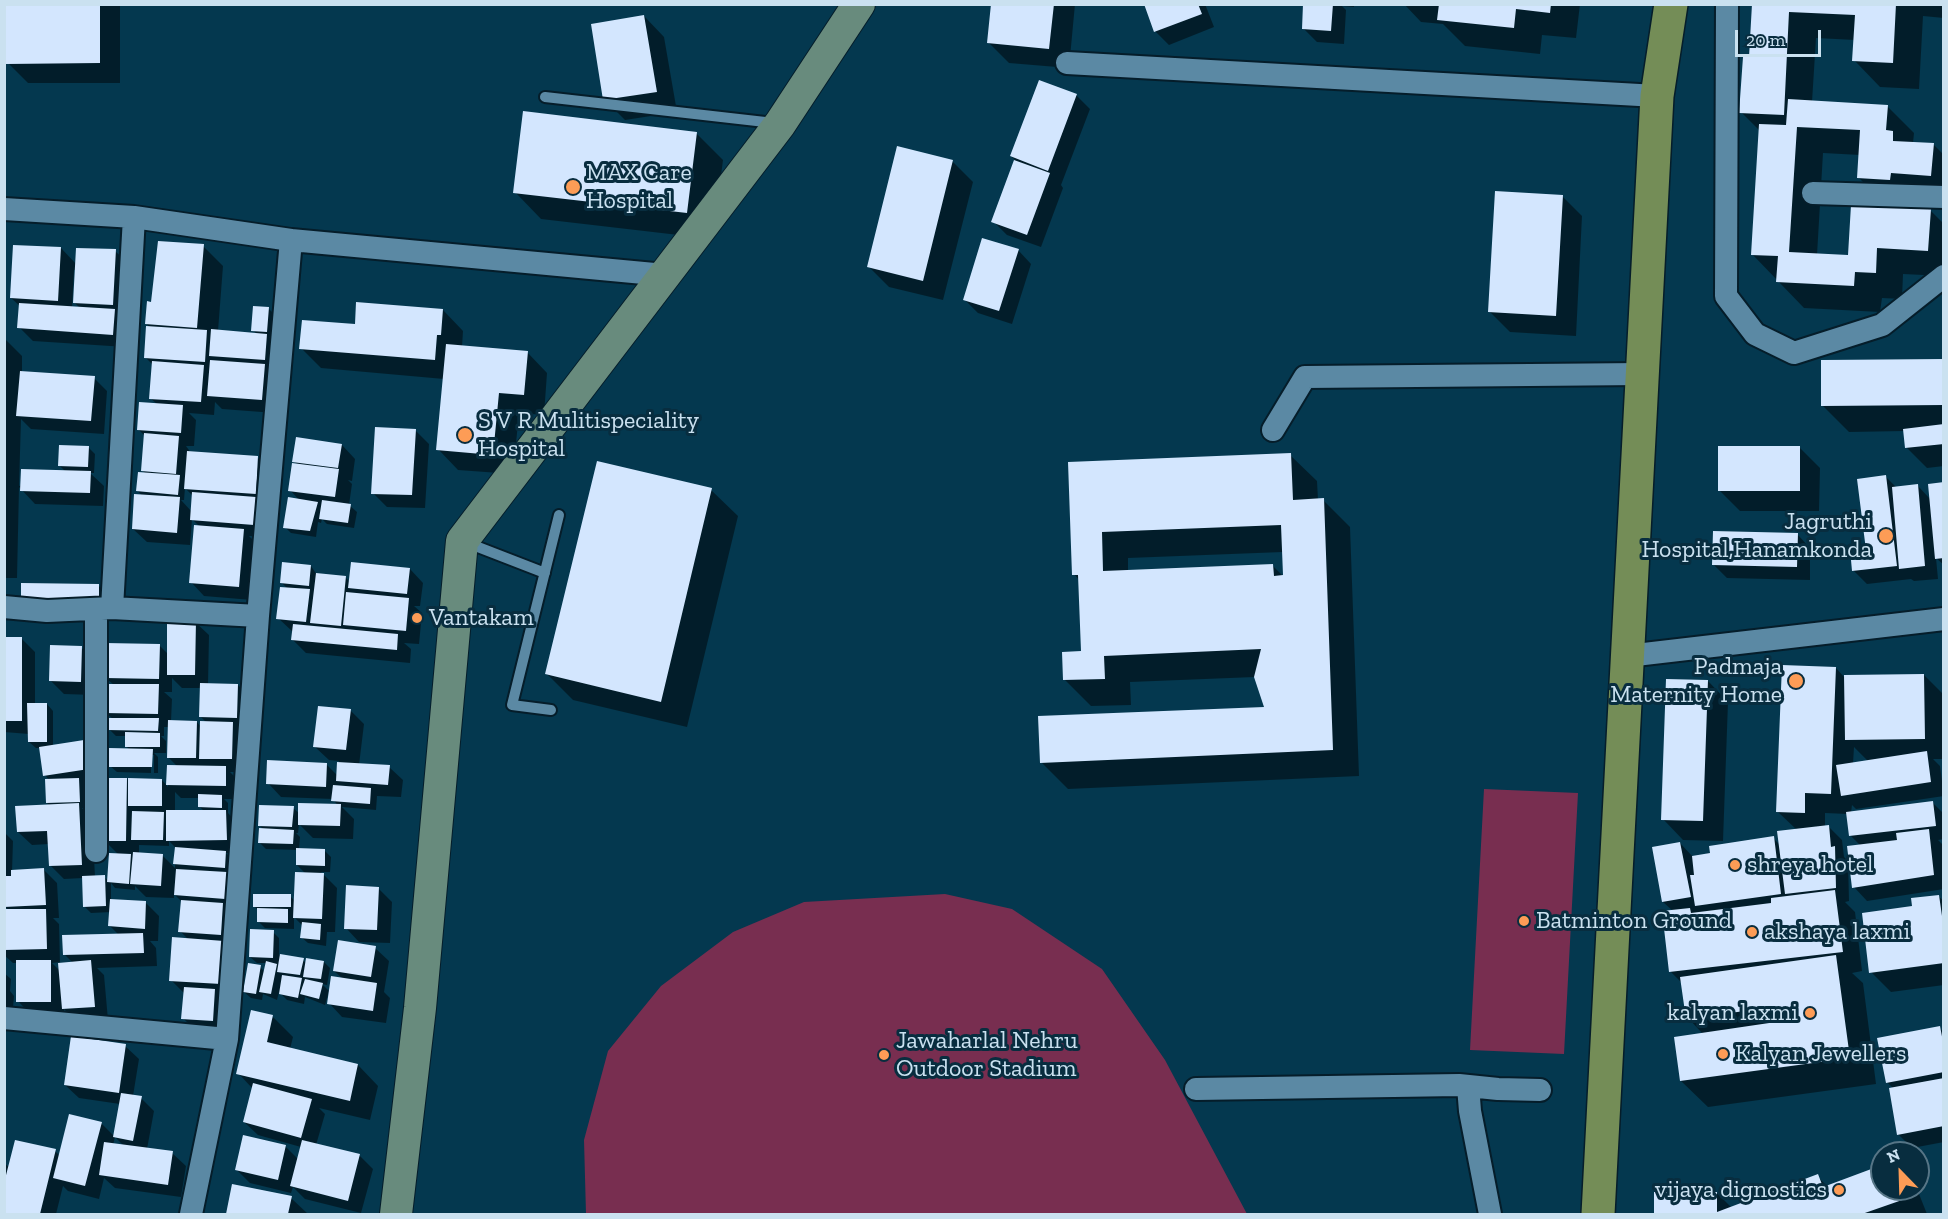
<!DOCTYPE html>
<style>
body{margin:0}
#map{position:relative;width:1948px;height:1219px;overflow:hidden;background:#04384f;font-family:"Zilla Slab",serif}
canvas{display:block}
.frame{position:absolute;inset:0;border:6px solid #cae1f0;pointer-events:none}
.north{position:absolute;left:1870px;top:1141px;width:60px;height:60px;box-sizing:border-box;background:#082d3f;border:2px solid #567586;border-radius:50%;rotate:337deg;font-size:16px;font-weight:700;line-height:24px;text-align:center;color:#cae1f0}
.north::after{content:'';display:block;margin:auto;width:21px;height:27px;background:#fd9c56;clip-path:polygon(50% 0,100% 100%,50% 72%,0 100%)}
.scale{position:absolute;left:1735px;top:30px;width:86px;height:27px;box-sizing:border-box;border:3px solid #cae1f0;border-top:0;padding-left:8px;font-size:18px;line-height:21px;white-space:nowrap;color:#cae1f0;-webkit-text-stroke:4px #082d3f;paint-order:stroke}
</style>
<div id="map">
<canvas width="1948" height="1219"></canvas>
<div class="frame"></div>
<div class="north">N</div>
<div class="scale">20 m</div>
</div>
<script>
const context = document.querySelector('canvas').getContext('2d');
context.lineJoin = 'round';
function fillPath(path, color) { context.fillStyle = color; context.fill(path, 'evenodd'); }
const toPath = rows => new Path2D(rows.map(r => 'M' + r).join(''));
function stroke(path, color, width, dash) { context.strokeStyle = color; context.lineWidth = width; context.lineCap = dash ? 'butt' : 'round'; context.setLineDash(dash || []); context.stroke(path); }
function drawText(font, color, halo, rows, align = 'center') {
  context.font = font + ' "Zilla Slab",serif'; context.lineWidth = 6; context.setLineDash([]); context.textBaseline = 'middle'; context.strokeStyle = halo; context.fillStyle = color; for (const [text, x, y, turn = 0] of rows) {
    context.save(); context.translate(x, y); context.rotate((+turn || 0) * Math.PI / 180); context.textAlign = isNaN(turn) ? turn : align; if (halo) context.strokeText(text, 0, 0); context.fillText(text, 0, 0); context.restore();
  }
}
fillPath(toPath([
 [1484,789,1578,793,1564,1054,1470,1050],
 [945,894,1012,909,1102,969,1165,1060,1247,1214,586,1214,584,1140,608,1051,661,986,733,932,804,902]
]), '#782e50');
fillPath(toPath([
 [8,4,120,4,120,83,28,83,8,63],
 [992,4,1075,4,1069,68,1009,63,988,42],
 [1145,4,1205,4,1214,27,1169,45,1155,31],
 [1305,4,1354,4,1354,7,1342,6,1346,10,1344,44,1317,42,1303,28],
 [1404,4,1580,4,1576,38,1542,35,1540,54,1465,46,1443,24,1421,22],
 [1754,4,1944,4,1944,18,1923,16,1919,89,1880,87,1854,60,1855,40,1816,38,1812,102,1887,106,1914,133,1913,143,1933,144,1944,155,1944,201,1885,204,1859,178,1860,155,1823,153,1817,255,1849,257,1930,210,1944,224,1944,276,1903,274,1902,299,1882,298,1880,312,1804,308,1752,254,1760,131,1741,112,1751,59],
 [644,16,664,37,677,112,625,120,605,100],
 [1076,95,1090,109,1061,185,1063,188,1041,247,1007,235,993,221,1015,160,1011,156],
 [697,134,723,160,713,239,541,219,515,192],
 [952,161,973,182,943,300,889,287,869,267],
 [1562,196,1582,216,1576,336,1510,332,1490,312],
 [203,246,223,266,218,331,257,334,253,330,269,309,275,315,273,338,269,337,280,349,275,413,222,409,215,402,214,415,189,413,196,420,194,446,186,446,191,453,258,458,271,471,267,537,249,536,257,544,252,600,204,596,191,582,200,527,192,519,190,545,147,542,133,529,142,496,138,491,146,474,142,470,145,436,138,429,157,404,150,398,153,365,145,357,150,328,146,323,152,303],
 [185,488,194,497,192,512,181,500,184,500],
 [61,248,77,265,115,251,129,264,126,347,33,341,19,327,21,307,11,298],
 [74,270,77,270,75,303,80,308,72,308],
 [1018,250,1031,264,1012,324,978,313,964,299],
 [443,310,463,331,462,347,527,352,547,373,544,415,519,413,513,474,458,470,438,449,444,379,321,368,301,348,356,326],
 [4,338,22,356,22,373,94,378,107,391,104,434,31,429,21,419,19,486,66,472,59,465,89,448,95,454,94,473,90,473,104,486,103,506,35,504,19,487,17,578,4,578],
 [1944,361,1944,466,1927,468,1907,448,1905,431,1849,432,1822,405],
 [415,430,429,444,425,508,387,507,373,493],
 [342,445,355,459,352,481,348,480,352,484,349,505,357,512,354,528,327,524,322,519,321,523,318,522,316,537,291,533,285,527,300,501,290,490,298,465,294,461],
 [1799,447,1820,468,1819,511,1740,511,1719,490],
 [1290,455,1317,481,1318,500,1323,500,1350,527,1359,776,1068,789,1041,762,1266,709,1255,677,1130,682,1131,705,1091,706,1065,680,1082,652,1079,580,1074,574,1070,463],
 [1283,552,1284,577,1273,566,1128,571,1128,558],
 [1886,477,1897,488,1918,486,1931,500,1944,484,1944,565,1936,558,1938,579,1914,581,1911,579,1867,584,1853,570,1869,560],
 [711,490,738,516,687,727,573,700,547,674],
 [1797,534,1810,548,1810,580,1727,578,1714,565],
 [311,566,317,575,346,578,350,582,410,569,423,583,420,606,414,606,422,613,419,644,404,643,411,649,410,663,306,653,292,639,293,632,278,618,288,589,282,583],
 [99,586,112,599,36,615],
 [195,622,209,635,208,685,238,685,251,699,245,772,230,772,239,781,239,799,224,799,228,803,228,813,239,825,240,853,226,853,231,859,231,874,226,874,240,887,226,1034,197,1032,183,1018,185,994,171,980,189,940,180,931,182,902,174,894,174,898,146,897,135,886,135,890,115,888,111,883,111,900,145,902,159,916,158,941,150,941,156,948,157,966,97,968,104,975,108,1020,77,1022,64,1009,64,1015,31,1015,18,1001,18,963,13,963,4,955,4,911,9,911,5,906,4,832,13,841,12,872,44,870,57,883,59,918,53,918,59,924,60,965,73,963,65,955,119,935,110,926,111,912,91,913,84,906,83,878,64,879,50,865,49,844,32,845,18,832,50,806,47,803,50,781,45,775,41,748,36,748,29,742,29,734,4,732,4,639,22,639,35,652,35,704,47,704,53,711,53,746,84,742,97,755,86,808,82,808,92,818,95,877,104,877,109,881,119,855,105,841,107,779,162,780,168,787,168,767,178,767,168,757,169,727,164,727,164,736,161,736,166,741,166,753,154,753,158,757,158,773,154,773,154,755,151,755,151,773,117,772,110,766,130,750,127,747,127,736,116,736,109,729,113,719,106,713,114,685,106,678,159,645,168,654],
 [172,678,182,688,201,688,200,716,207,723,201,727,197,722,171,721,172,699,164,692,172,692],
 [175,792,181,798,199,798,199,806,204,811,175,811],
 [169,841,176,848,175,868,162,855,139,854,139,845,169,846],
 [60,962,60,971,52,963],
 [81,647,94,661,94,695,64,694,51,681],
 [1836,668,1844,677,1924,675,1944,695,1944,759,1933,759,1940,766,1944,796,1856,809,1852,805,1851,813,1933,803,1944,814,1944,839,1938,840,1942,844,1944,889,1867,901,1854,887,1861,846,1851,836,1848,814,1825,813,1825,827,1828,826,1842,840,1844,857,1848,861,1849,901,1845,902,1855,912,1862,971,1852,973,1863,983,1876,1084,1708,1107,1681,1081,1703,1034,1688,1018,1683,984,1671,972,1673,911,1663,902,1680,843,1693,857,1773,838,1781,846,1797,830,1778,812],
 [1854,747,1868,761,1853,764],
 [1708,681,1728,702,1723,841,1683,840,1663,819],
 [350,710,364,724,359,765,389,767,403,780,401,797,377,796,376,810,342,807,354,819,353,839,313,838,299,824,298,833,296,833,300,837,299,850,324,850,331,857,330,872,321,872,337,888,335,932,327,932,326,946,308,943,301,937,303,926,294,917,294,929,265,928,259,922,259,911,255,907,290,896,295,901,306,874,297,865,298,850,266,849,260,843,264,830,259,825,293,808,300,814,338,806,333,799,281,797,268,783,327,765,338,776,339,761,329,760,315,747],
 [378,888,392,902,390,943,359,942,346,928],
 [1938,896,1944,901,1944,985,1891,992,1871,972,1914,908],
 [273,932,279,938,279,955,303,960,306,963,324,962,330,968,327,985,322,984,329,991,325,1005,305,997,304,1004,287,1000,279,992,277,1000,263,994,262,1000,251,998,244,992,260,967,265,972,267,963,257,963,250,957],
 [375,948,389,961,384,992,390,998,386,1023,342,1017,329,1003,343,979,334,971],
 [4,973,11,979,10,991,14,996,13,1008,4,1007],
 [273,1017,293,1037,290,1049,358,1065,378,1086,370,1120,319,1108,325,1114,316,1145,359,1155,373,1169,361,1213,305,1199,293,1187,291,1193,250,1183,237,1170,285,1146,298,1159,301,1147,258,1135,244,1122,253,1089,238,1073],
 [1939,1028,1944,1032,1944,1142,1912,1148,1898,1134,1893,1088,1887,1082],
 [125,1046,139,1059,133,1096,141,1098,154,1111,147,1149,172,1153,186,1166,181,1197,115,1188,104,1178,99,1199,68,1191,63,1186,56,1214,4,1214,4,1163,10,1168,55,1151,60,1156,101,1123,114,1136,120,1104,79,1098,65,1085],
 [115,1137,124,1146,113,1145],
 [1882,1167,1882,1189,1917,1189,1927,1214,1656,1214,1656,1193,1717,1193,1732,1208,1817,1176,1828,1187],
 [234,1186,291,1198,308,1214,227,1214]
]), '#0007');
fillPath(toPath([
 [6,4,100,4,100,63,6,64],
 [991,4,1054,4,1049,49,987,43],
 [1144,4,1198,4,1202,14,1154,32],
 [1303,4,1333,4,1331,31,1302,29],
 [1439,4,1551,4,1550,13,1516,9,1514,28,1437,20],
 [1752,4,1896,4,1893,63,1852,61,1855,15,1789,12,1784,115,1739,113,1743,57,1749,57],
 [644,15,657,92,603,100,591,24],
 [1039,80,1077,94,1048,171,1010,156],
 [1788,99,1888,105,1886,130,1893,131,1893,141,1934,143,1931,176,1891,173,1890,180,1857,178,1860,130,1797,127,1789,252,1848,255,1851,205,1931,209,1928,251,1877,248,1876,273,1855,272,1854,286,1776,282,1778,256,1751,255,1759,124,1786,125],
 [523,111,697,132,687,213,513,193],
 [897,146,953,160,923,281,867,267],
 [1014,160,1050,173,1027,235,991,222],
 [1495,191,1563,195,1556,316,1488,312],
 [982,238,1019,249,999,311,963,300],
 [158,241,204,244,197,328,145,324,147,301,151,302],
 [13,245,61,247,58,301,10,298],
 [76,248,116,249,113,305,73,303],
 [356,302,443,309,441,335,437,335,435,360,299,349,302,320,355,324],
 [19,303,115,309,113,335,17,328],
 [253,306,269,307,267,332,251,331],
 [146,326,207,330,205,362,144,358],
 [211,329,267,334,265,360,209,356],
 [446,344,528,351,524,395,499,393,493,455,436,450],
 [1944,359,1944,405,1821,406,1821,360],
 [210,360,265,364,262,400,207,396],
 [152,361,204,365,201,402,149,399],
 [20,371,95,376,91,421,16,416],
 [139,402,183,405,181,433,137,430],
 [1944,424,1944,444,1905,448,1903,429],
 [375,427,416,429,412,495,371,494],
 [144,433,179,436,176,474,141,471],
 [296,437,342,444,338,468,292,462],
 [59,445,89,446,88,467,58,466],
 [1718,446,1800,446,1800,491,1718,491],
 [187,451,258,456,256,494,184,489],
 [1291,453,1293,500,1324,498,1333,750,1040,763,1038,716,1264,707,1254,677,1261,649,1104,656,1105,679,1063,680,1062,652,1081,651,1078,575,1072,575,1068,462],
 [1281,525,1283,575,1274,576,1273,564,1103,571,1102,532],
 [597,461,712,488,661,702,545,674],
 [292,463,339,469,335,497,288,491],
 [21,469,91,471,90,493,20,491],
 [138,472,180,475,178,495,136,491],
 [1886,475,1897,566,1852,571,1851,560,1867,558,1857,479],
 [1944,482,1944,558,1935,559,1928,484],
 [1918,484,1925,566,1899,569,1892,487],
 [192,492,256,497,254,525,190,520],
 [134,494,180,497,177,533,132,529],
 [288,497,318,502,310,531,283,528],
 [322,500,351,504,348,523,319,519],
 [194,525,244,529,239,587,189,583],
 [1713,531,1798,533,1797,567,1712,565],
 [282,562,311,565,309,586,280,583],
 [351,562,410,568,407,594,348,588],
 [316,573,346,576,341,626,310,623],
 [21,583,99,584,99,603,21,602],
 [280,587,310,589,306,622,276,619],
 [346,592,409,598,406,631,343,625],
 [167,620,196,620,195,675,167,675],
 [293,624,398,634,397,650,291,640],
 [4,637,22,637,22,721,4,721],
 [105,643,160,644,159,679,105,678],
 [50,645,82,646,81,682,49,681],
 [1782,665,1836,667,1831,794,1805,793,1805,813,1776,812],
 [1924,674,1925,739,1845,740,1844,675],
 [1666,679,1708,680,1703,821,1661,820],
 [200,683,238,684,237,718,199,717],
 [106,684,159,684,158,714,105,713],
 [27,703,47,703,47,742,28,742],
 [318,706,351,709,346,750,313,747],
 [108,718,159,718,158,731,108,730],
 [168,720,197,721,196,758,167,758],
 [200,721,233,722,232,759,199,759],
 [125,732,160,733,160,747,125,747],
 [84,740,89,769,43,776,39,747],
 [109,748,153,749,152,767,109,767],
 [1927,751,1931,782,1841,796,1836,765],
 [267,760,327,763,326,787,266,784],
 [337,762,390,765,388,785,336,781],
 [167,765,226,766,226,786,166,785],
 [79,778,80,802,46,803,45,779],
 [105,778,127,778,126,841,104,841],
 [128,778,162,779,162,806,128,806],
 [333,785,371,788,370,804,331,801],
 [198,794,222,795,222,808,198,807],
 [1933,801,1936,826,1849,836,1846,812],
 [79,803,82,865,49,866,47,831,17,832,15,806],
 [298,803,341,804,340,826,298,825],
 [259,805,294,806,292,827,258,826],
 [166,810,226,810,227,840,166,841],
 [132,811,164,812,163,840,131,840],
 [1829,825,1831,847,1835,846,1836,888,1785,894,1777,831],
 [259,828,294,830,293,844,258,843],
 [1929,829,1934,875,1852,888,1847,846,1897,840,1896,833],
 [1774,836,1781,894,1695,906,1690,875,1694,875,1692,856,1710,853,1709,846],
 [1680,842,1691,897,1662,902,1652,847],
 [175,847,226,851,225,868,173,864],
 [296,848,325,849,325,866,296,865],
 [133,852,163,854,161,886,130,884],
 [109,853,131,854,129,884,107,882],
 [44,868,46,905,4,907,4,876,11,876,11,870],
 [176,869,227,872,225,899,174,895],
 [295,872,324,873,322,919,293,918],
 [105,875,106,906,83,907,82,876],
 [346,885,379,887,377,930,344,929],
 [1835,890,1843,952,1669,972,1662,911,1690,908,1691,913,1771,903,1771,898],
 [253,894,291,894,291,907,253,907],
 [1939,895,1944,930,1944,963,1869,973,1862,913,1912,906,1911,898],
 [110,899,146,901,145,929,108,926],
 [181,900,223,903,221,935,178,932],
 [257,908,288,909,288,923,257,922],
 [4,909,46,909,47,949,4,950],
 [302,922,321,924,320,940,300,938],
 [250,929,274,930,273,958,249,957],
 [143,933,144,953,63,955,62,935],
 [172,937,224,941,221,984,169,981],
 [338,940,376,946,371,977,333,971],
 [280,954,304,958,300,975,277,972],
 [1836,955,1850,1058,1680,1081,1674,1037,1776,1022,1774,1007,1686,1019,1680,977],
 [306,958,324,961,321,979,303,977],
 [16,960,51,960,51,1002,16,1002],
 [91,960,95,1007,62,1009,58,963],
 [266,961,277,964,271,994,259,992],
 [248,963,261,965,256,994,243,992],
 [282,975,302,978,298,998,279,994],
 [331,976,377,983,373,1011,327,1004],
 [305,979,323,983,319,999,300,994],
 [184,987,215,989,213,1021,181,1019],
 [251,1010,273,1015,267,1042,358,1064,350,1101,236,1074],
 [1940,1026,1944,1047,1944,1072,1886,1083,1877,1038],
 [71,1036,126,1044,119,1093,64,1085],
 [1944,1078,1944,1126,1897,1135,1889,1088],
 [253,1083,312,1099,301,1138,243,1122],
 [121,1093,142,1096,133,1141,113,1137],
 [69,1114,102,1122,85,1186,53,1178],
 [243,1135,286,1145,278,1180,235,1170],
 [15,1140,56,1149,40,1214,4,1214,4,1183],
 [302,1140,360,1154,348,1201,290,1186],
 [104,1142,173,1151,168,1185,99,1175],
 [1882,1165,1882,1189,1902,1189,1905,1199,1862,1214,1654,1214,1654,1192,1717,1192,1717,1212,1818,1174,1823,1187],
 [232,1184,292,1196,288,1214,226,1214]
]), '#d3e6fe');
const lane = toPath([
 [545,97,774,123],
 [465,542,545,573],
 [551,710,512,705,559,515]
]);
const street = toPath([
 [1727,4,1726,296,1755,334,1794,353,1882,325,1944,276],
 [1067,63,1657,96],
 [1813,193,1944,197],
 [4,209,134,217,291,240],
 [1273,430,1305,377,1642,374],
 [4,607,47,611,112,608,134,217],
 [112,608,258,616],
 [1627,656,1944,619],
 [96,851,96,609],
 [4,1018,227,1039,191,1214],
 [227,1039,258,616,291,240,665,275],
 [1468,1086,1470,1111,1490,1214],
 [1196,1089,1459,1085,1498,1089,1540,1090]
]);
const secondary = toPath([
 [396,1214,420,1008,462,541,780,124,859,4]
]);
const primary = toPath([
 [1598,1214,1657,96,1671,4]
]);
stroke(lane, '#051d2a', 14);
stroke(street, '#051d2a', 26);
stroke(secondary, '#051d2a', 34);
stroke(primary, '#051d2a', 36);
stroke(lane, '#5b89a4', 10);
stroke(street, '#5b89a4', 22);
stroke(secondary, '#688b7d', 32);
stroke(primary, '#748d57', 33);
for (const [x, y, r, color] of [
 [573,187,8,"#fd9c56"],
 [465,435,8,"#fd9c56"],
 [1886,536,8,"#fd9c56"],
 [417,618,6,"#fd9c56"],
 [1796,681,8,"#fd9c56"],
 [1735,865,6,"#fd9c56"],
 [1524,921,6,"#fd9c56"],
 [1752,932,6,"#fd9c56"],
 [1810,1013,6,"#fd9c56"],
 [1723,1054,6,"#fd9c56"],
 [884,1055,6,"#fd9c56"],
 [1839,1190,6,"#fd9c56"]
]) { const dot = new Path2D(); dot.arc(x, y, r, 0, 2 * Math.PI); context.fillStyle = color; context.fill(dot); stroke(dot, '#082d3f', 2); }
drawText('24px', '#cae1f0', '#082d3f', [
 ["MAX Care",586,173],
 ["Hospital",586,201],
 ["S V R Mulitispeciality",478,421],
 ["Hospital",478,449],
 ["Jagruthi",1872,522,"right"],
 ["Hospital,Hanamkonda",1872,550,"right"],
 ["Vantakam",429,618],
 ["Padmaja",1782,667,"right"],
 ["Maternity Home",1782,695,"right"],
 ["shreya hotel",1747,865],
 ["Batminton Ground",1536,921],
 ["akshaya laxmi",1764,932],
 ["kalyan laxmi",1798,1013,"right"],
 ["Jawaharlal Nehru",896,1041],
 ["Outdoor Stadium",896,1069],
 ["Kalyan Jewellers",1735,1054],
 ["vijaya dignostics",1827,1190,"right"]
], 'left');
</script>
